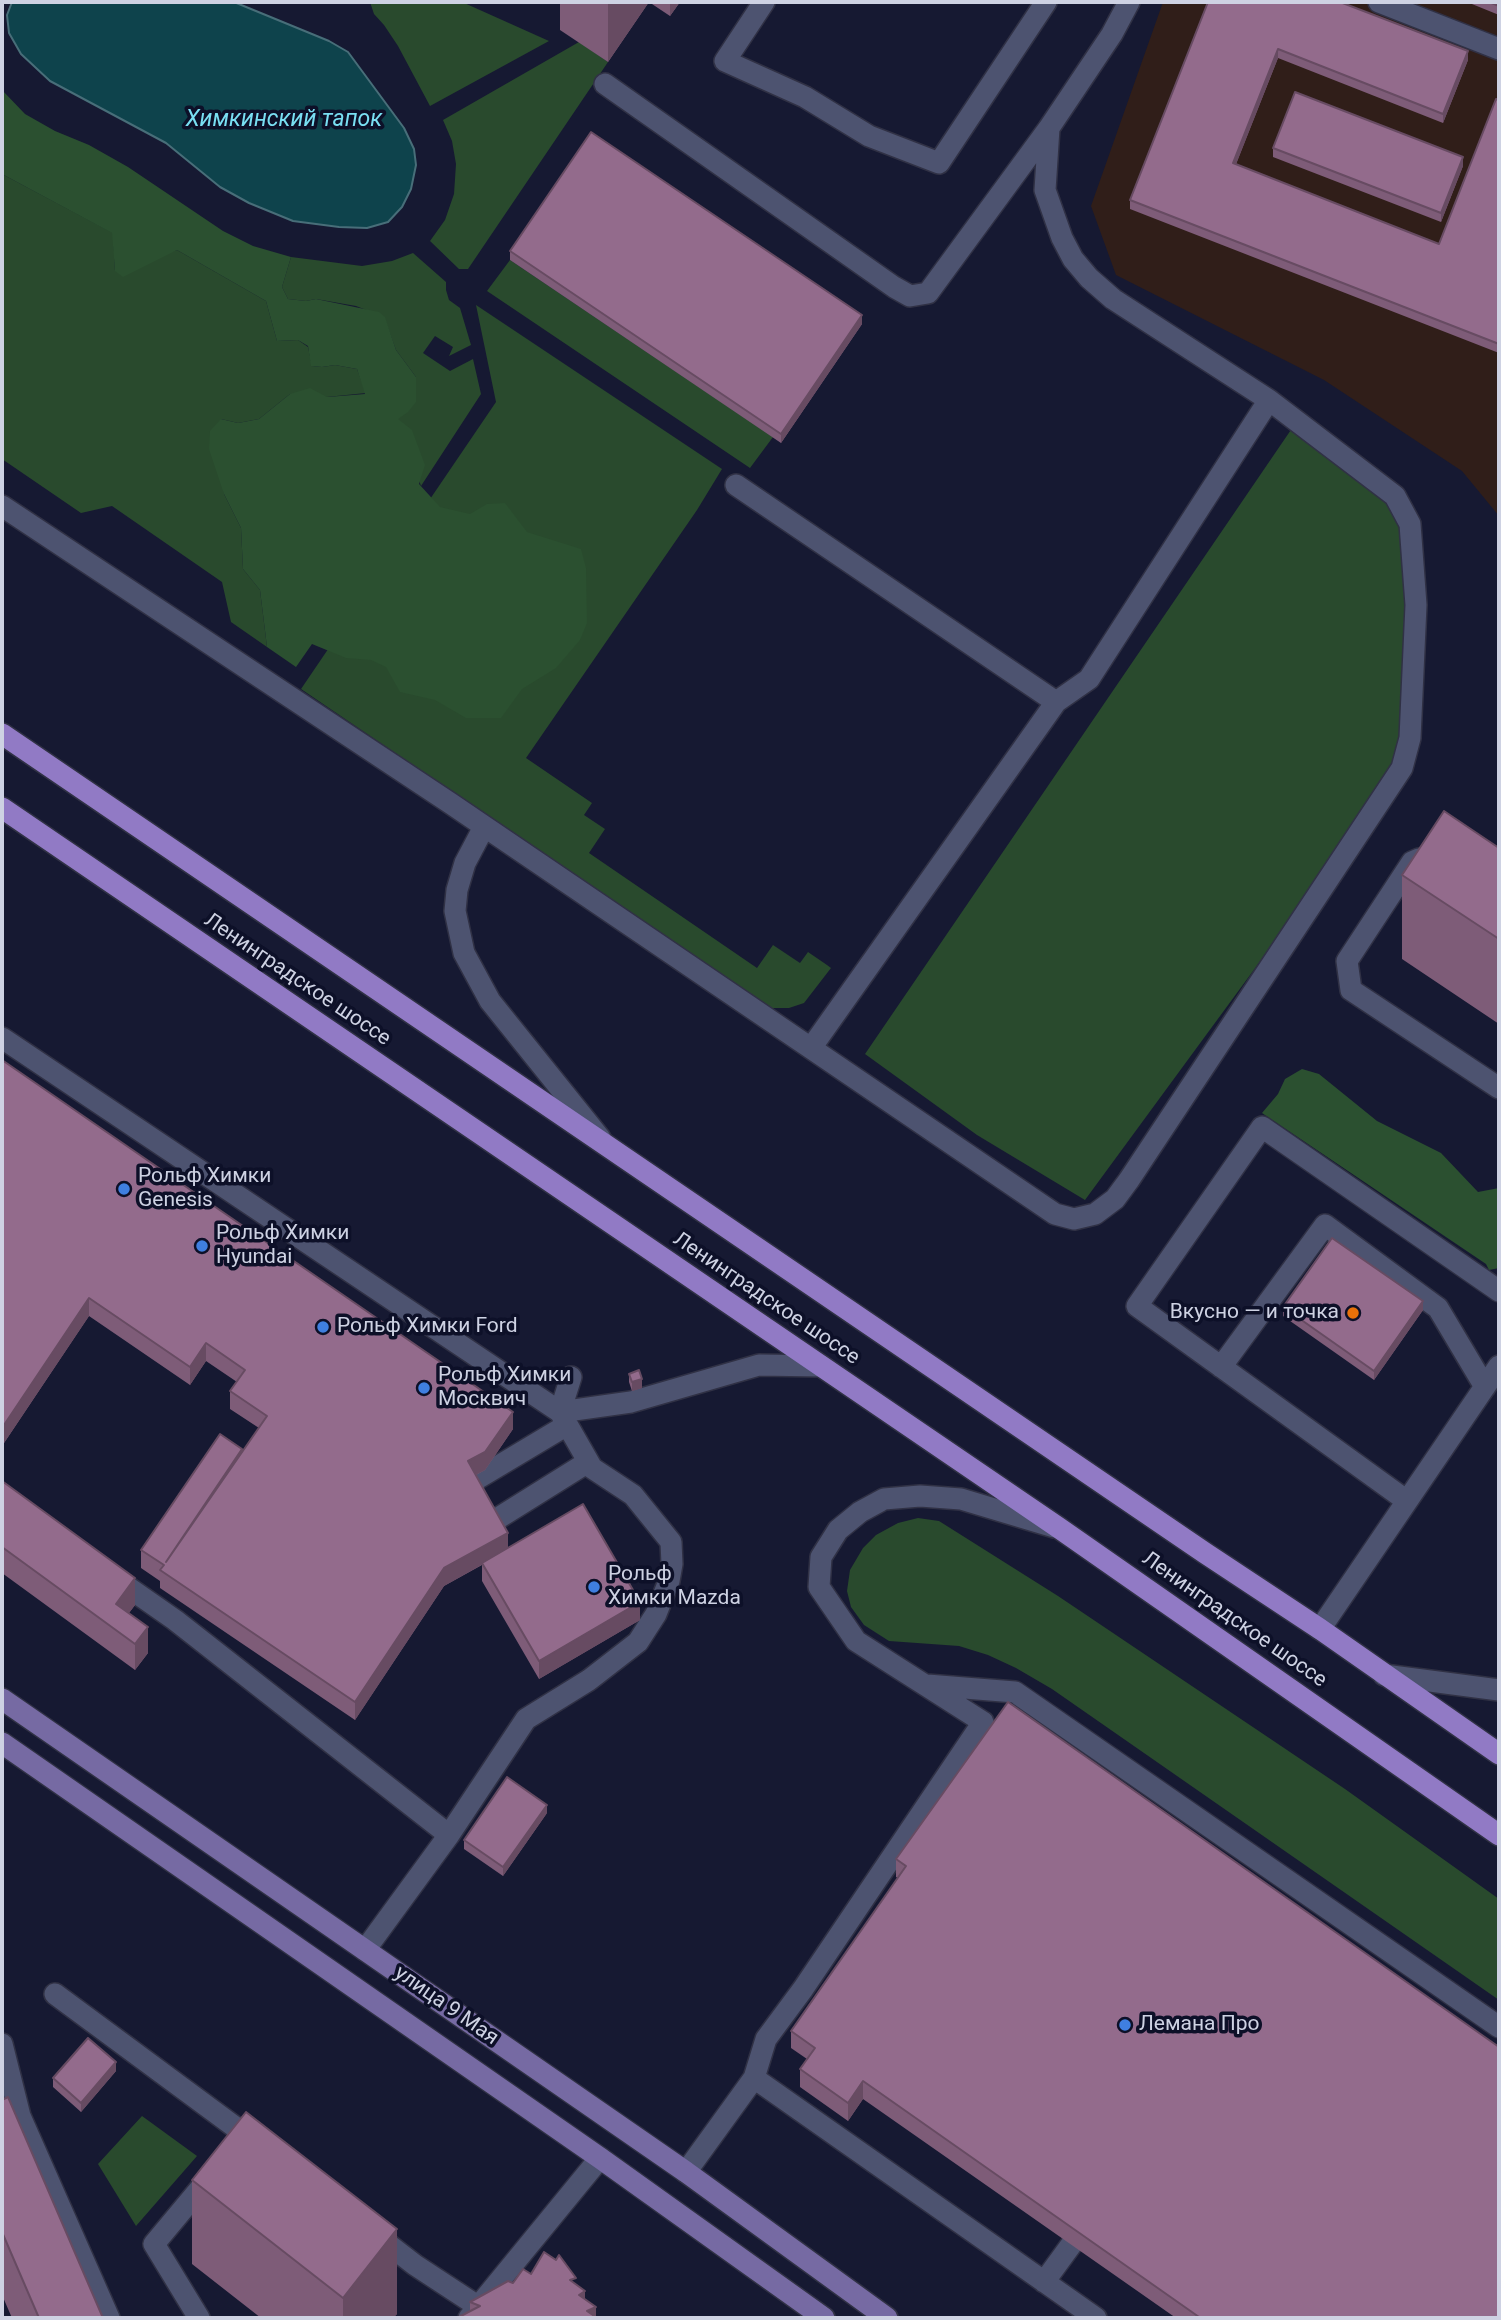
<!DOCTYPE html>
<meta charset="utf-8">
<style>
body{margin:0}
#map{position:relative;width:1501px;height:2320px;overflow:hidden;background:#161932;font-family:Roboto,sans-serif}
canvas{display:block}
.frame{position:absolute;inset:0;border:4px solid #ced2e3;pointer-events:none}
</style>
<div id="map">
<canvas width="1501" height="2320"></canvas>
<div class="frame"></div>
</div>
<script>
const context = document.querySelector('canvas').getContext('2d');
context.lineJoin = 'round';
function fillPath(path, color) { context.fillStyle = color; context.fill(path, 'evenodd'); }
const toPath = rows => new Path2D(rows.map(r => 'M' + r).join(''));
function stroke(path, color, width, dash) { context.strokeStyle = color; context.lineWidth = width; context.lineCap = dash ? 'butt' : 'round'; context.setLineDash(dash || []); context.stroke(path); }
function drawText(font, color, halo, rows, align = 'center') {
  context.font = font + ' Roboto,sans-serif'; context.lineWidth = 7; context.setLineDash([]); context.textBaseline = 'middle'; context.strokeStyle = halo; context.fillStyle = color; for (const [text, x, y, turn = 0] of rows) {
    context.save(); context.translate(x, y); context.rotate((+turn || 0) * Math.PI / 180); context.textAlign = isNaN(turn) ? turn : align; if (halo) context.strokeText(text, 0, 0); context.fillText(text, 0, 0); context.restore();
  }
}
fillPath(toPath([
 [1163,2,1499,2,1499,516,1462,471,1324,380,1116,275,1091,206]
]), '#301e19');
fillPath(toPath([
 [370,2,462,2,549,41,430,106,398,46,384,25,374,14],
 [579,42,608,62,468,269,459,269,430,241,445,220,454,194,456,164,452,141,443,120],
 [2,174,113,233,115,271,177,250,266,301,277,341,298,340,308,347,312,366,322,367,335,365,357,369,366,393,327,397,290,394,259,419,238,423,221,419,224,494,241,528,243,569,260,590,267,647,231,622,222,582,112,506,81,513,2,459],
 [413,253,446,282,446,290,449,300,460,308,471,345,449,356,453,347,435,336,423,353,450,371,473,359,481,394,421,486,397,418,416,377,396,350,384,317,356,306,316,299,306,301,288,299,282,287,291,257,362,266,392,261],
 [510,260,773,437,750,468,487,291],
 [476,305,722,469,697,510,526,758,592,803,584,815,605,829,589,853,757,968,773,945,800,963,808,952,827,965,831,968,804,1003,789,1008,770,1008,301,689,496,402],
 [1297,421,1410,524,1402,768,1085,1200,977,1135,865,1054],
 [918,1518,939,1521,1058,1596,1345,1789,1499,1899,1499,2000,1052,1689,1016,1668,988,1655,959,1646,889,1641,864,1625,851,1607,847,1591,850,1570,863,1548,876,1535,898,1523],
 [142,2116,197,2156,136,2226,98,2164]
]), '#294a2d');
fillPath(toPath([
 [2,90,25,114,55,131,89,145,128,167,223,231,253,246,291,257,282,287,288,299,306,301,316,299,379,312,385,317,396,350,416,377,416,402,408,412,398,419,412,430,425,465,419,484,440,507,470,514,487,504,505,503,527,532,581,549,586,568,587,623,580,640,556,668,522,689,501,718,466,718,435,700,400,692,386,667,371,660,346,658,312,644,296,667,267,647,260,590,243,569,241,528,224,494,209,449,210,431,221,419,238,423,259,419,290,394,310,388,327,397,365,394,357,369,335,365,322,367,311,366,308,346,298,340,277,341,266,301,177,250,123,277,115,271,112,233,2,174],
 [1302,1069,1319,1074,1377,1121,1441,1153,1478,1192,1499,1188,1499,1268,1489,1270,1486,1264,1262,1113,1278,1094,1285,1079]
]), '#2b5030');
const water = toPath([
 [12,2,234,2,329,41,348,52,404,128,414,149,416,165,411,189,402,207,388,222,367,228,339,227,293,221,249,203,220,187,166,143,50,81,21,54,9,33,7,15,12,2]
]);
fillPath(water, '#0e434c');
stroke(water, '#486e79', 2);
const minor = toPath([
 [764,2,725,61,805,97,869,136,939,163,1046,2],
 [1379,2,1499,49],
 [605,84,894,287,910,296,928,293,1049,128],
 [736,485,1056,702],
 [2,506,450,803,1055,1214,1074,1219,1095,1214,1115,1199,1129,1180,1402,768,1410,738,1416,605,1410,524,1395,496,1269,400,1113,299,1089,278,1073,259,1062,238,1045,190,1049,128,1112,34,1129,2],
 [484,827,465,863,457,890,455,911,464,953,490,1001,600,1138],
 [1419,859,1412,862,1347,961,1351,990,1499,1088],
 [2,1038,560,1412,592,1468,633,1495,671,1542,672,1564,669,1581,656,1614,638,1642,589,1680,526,1719,449,1835,365,1950],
 [811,1048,1056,702,1089,679,1269,400],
 [1221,1367,1325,1225,1438,1308,1485,1387],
 [560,1412,631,1402,759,1365,821,1366],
 [560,1412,571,1377],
 [470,1483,567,1425],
 [1407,1501,1137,1306,1262,1127,1499,1291],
 [492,1522,588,1462],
 [112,1576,175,1620,449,1835],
 [1320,1629,1499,1366],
 [1384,1675,1499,1690],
 [927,1685,1015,1692,1499,2027],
 [55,1994,258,2144],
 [2,2044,20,2116,109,2318],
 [754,2078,1096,2318],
 [686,2172,754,2078,766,2039,803,1989,983,1722,856,1641,819,1587,821,1557,838,1530,860,1512,884,1499,920,1496,961,1499,1054,1527],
 [375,2234,415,2265,479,2307],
 [1044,2282,1071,2245],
 [199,2318,154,2244,209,2178],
 [469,2318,600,2158]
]);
const major = toPath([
 [2,1699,686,2172,887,2318],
 [2,1743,600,2158,824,2318]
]);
const highway = toPath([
 [2,734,1205,1553,1320,1629,1499,1754],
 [2,808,1059,1528,1499,1835]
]);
stroke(minor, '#303145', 24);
stroke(major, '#303145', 24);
stroke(highway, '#303145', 24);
stroke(minor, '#4d5370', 21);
stroke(major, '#766aa3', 21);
stroke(highway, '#917ac5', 21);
fillPath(toPath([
 [560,2,680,2,670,16,649,2,608,62,560,30],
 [1208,2,1468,60,1443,123,1278,58,1236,164,1439,244,1499,100,1499,353,1130,209,1130,200],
 [1467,2,1499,2,1499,15],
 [1273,148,1463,166,1441,222,1273,157],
 [510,251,862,324,781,443,510,260],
 [1499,848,1499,1024,1402,959,1402,875],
 [2,1060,513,1429,485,1470,476,1475,508,1547,640,1620,539,1679,482,1581,482,1565,444,1586,355,1720,160,1588,160,1581,141,1568,141,1550,242,1452,259,1428,230,1409,230,1391,237,1382,206,1361,190,1385,89,1316,2,1446],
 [1283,1307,1423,1310,1374,1380,1283,1316],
 [629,1374,642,1388,632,1391,629,1382],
 [2,1481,135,1605,129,1613,148,1653,135,1670,2,1573],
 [547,1813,503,1876,464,1849,464,1840],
 [896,1859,1499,2318,1176,2318,863,2099,848,2121,800,2087,800,2069,807,2059,791,2048,791,2031,898,1878,896,1877],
 [116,2071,81,2112,53,2087,53,2078],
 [2,2100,103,2318,12,2318,2,2295],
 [192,2180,397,2314,393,2318,261,2318,192,2264],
 [531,2274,576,2278,470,2312,470,2302,513,2283]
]), '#7e5c78');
fillPath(toPath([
 [608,2,649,2,608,62],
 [670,2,680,2,670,16],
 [1278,49,1278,58,1233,172,1233,163],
 [1468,51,1468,60,1443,123,1443,114],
 [1463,157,1463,166,1441,222,1441,213],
 [862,315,862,324,781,443,781,434],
 [89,1298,89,1316,2,1446,2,1428],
 [1423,1301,1423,1310,1374,1380,1374,1371],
 [206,1343,206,1361,190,1385,190,1367],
 [642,1379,642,1388,632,1391,632,1382],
 [513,1412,513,1429,485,1470,468,1479,468,1461],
 [242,1449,242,1466,166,1562],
 [508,1533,508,1550,444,1586,355,1720,355,1702,444,1568],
 [135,1578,135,1605,116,1630,116,1604],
 [640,1602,640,1620,539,1679,539,1661],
 [148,1627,148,1653,135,1670,135,1644],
 [547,1805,547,1813,503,1876,503,1867],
 [116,2062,116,2071,81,2112,81,2103],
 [863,2081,863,2099,848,2121,848,2103],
 [397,2229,397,2314,393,2318,343,2318,343,2298],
 [585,2291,585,2318,579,2295],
 [596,2307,596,2318,587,2311]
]), '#674b62');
const building = toPath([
 [1208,2,1340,2,1468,51,1443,114,1278,49,1233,163,1439,244,1496,99,1499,100,1499,344,1130,200,1208,2],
 [1489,2,1499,2,1499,6,1489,2],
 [1295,92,1463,157,1441,213,1273,148,1295,92],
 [591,132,862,315,781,434,510,251,591,132],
 [1444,811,1499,848,1499,939,1402,875,1444,811],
 [2,1060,513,1412,485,1452,468,1461,508,1533,444,1568,355,1702,160,1570,164,1565,141,1550,220,1434,242,1449,166,1562,267,1416,230,1391,245,1370,206,1343,190,1367,89,1298,2,1428,2,1060],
 [1332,1238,1423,1301,1374,1371,1283,1307,1332,1238],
 [639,1370,642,1379,632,1382,629,1374,639,1370],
 [2,1481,135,1578,116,1604,148,1627,135,1644,2,1547,2,1481],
 [583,1504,640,1602,539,1661,482,1563,583,1504],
 [1008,1702,1499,2047,1499,2318,1198,2318,1199,2317,863,2081,848,2103,800,2069,815,2048,791,2031,906,1866,896,1859,1008,1702],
 [507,1777,547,1805,503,1867,464,1840,507,1777],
 [88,2038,116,2062,81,2103,53,2078,88,2038],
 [8,2097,103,2318,39,2318,2,2232,2,2100,8,2097],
 [246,2112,397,2229,343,2298,192,2180,246,2112],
 [544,2252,556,2260,559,2255,576,2278,570,2280,585,2291,579,2295,596,2307,587,2311,597,2318,457,2318,480,2306,470,2302,508,2281,513,2283,523,2269,531,2274,544,2252]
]);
fillPath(building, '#936b8c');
stroke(building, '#674b62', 2);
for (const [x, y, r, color] of [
 [124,1189,7,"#3f7fe0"],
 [202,1246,7,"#3f7fe0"],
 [1353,1313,7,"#e8710a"],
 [323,1327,7,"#3f7fe0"],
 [424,1388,7,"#3f7fe0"],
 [594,1587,7,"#3f7fe0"],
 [1125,2025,7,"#3f7fe0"]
]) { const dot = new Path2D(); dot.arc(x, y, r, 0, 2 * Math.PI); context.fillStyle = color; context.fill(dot); stroke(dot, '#0d1028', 2.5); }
drawText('21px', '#ced2e3', '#0d1028', [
 ["Ленинградское шоссе",297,980,34],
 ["Ленинградское шоссе",766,1299,34],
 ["Ленинградское шоссе",1234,1620,35],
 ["улица 9 Мая",446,2006,35]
]);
drawText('21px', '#ced2e3', '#0d1028', [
 ["Рольф Химки",138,1177],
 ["Genesis",138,1201],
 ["Рольф Химки",216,1234],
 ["Hyundai",216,1258],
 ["Вкусно — и точка",1339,1313,"right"],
 ["Рольф Химки Ford",337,1327],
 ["Рольф Химки",438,1376],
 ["Москвич",438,1400],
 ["Рольф",608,1575],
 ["Химки Mazda",608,1599],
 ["Лемана Про",1139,2025]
], 'left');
drawText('italic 23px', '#79dff2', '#0d1028', [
 ["Химкинский тапок",284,120]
]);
</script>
